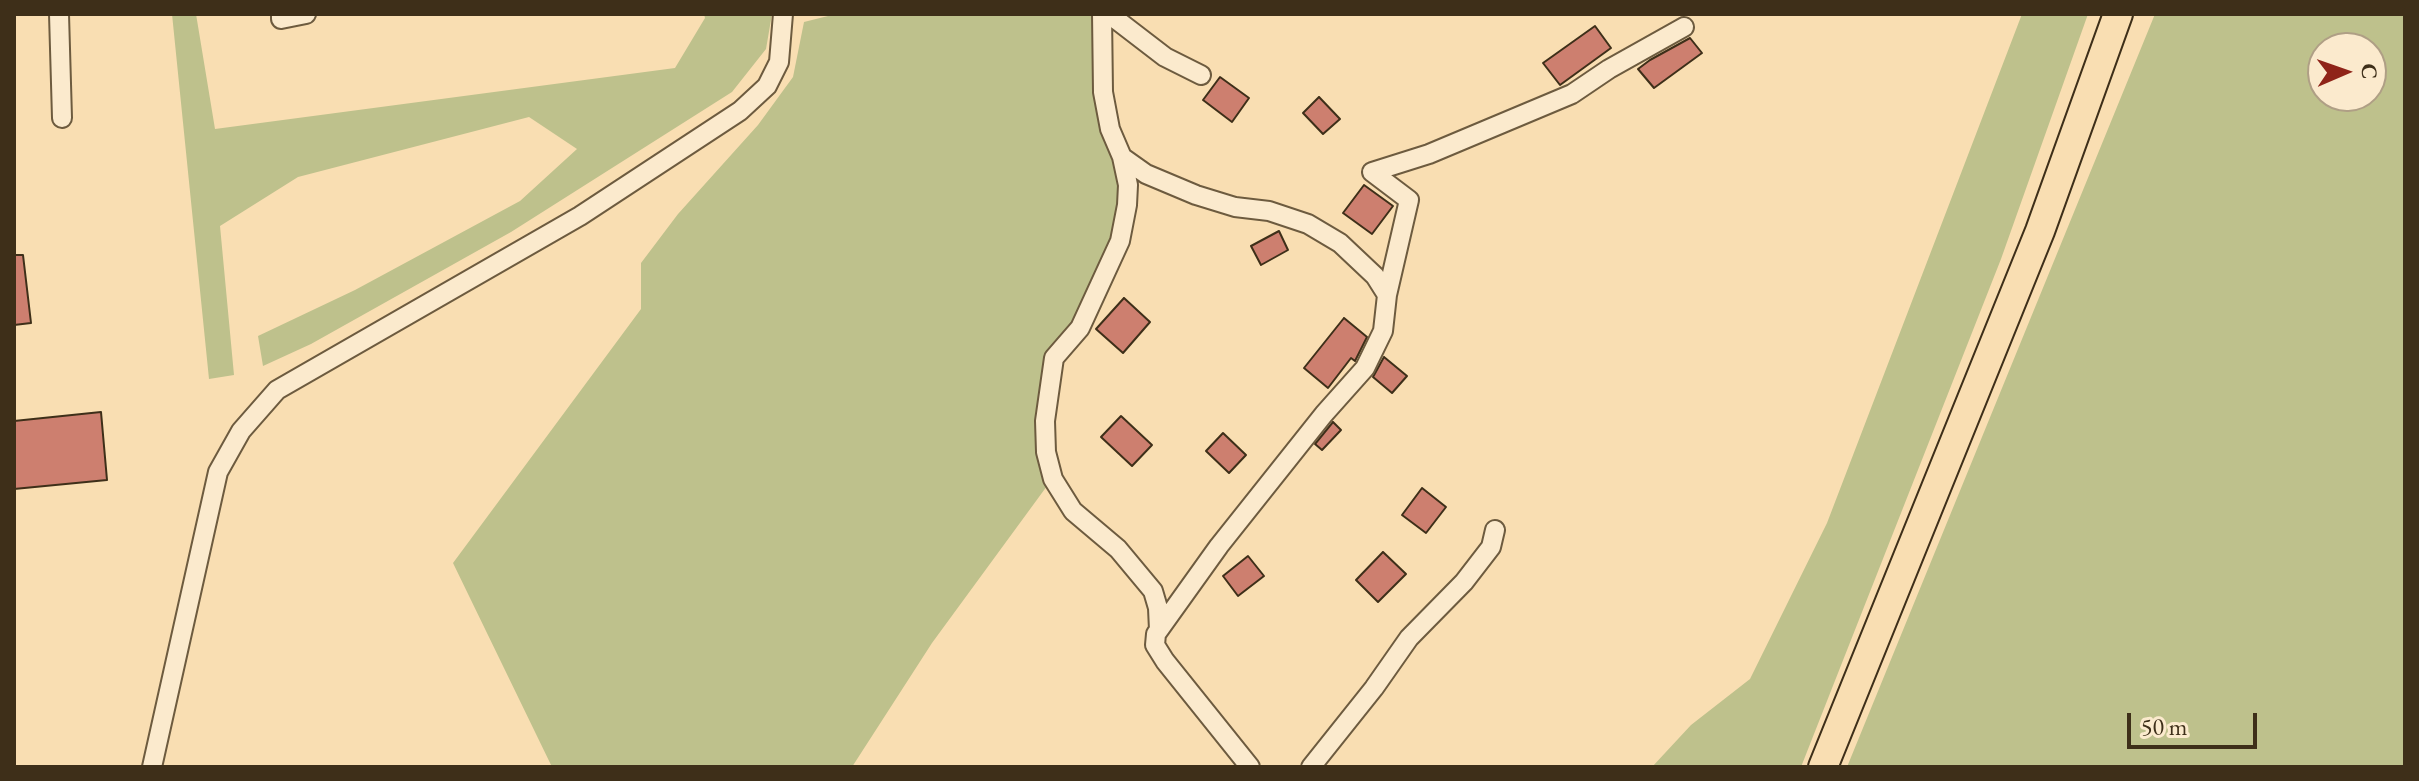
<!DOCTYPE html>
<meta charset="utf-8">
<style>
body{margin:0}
#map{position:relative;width:2419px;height:781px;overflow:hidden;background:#f9deb2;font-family:"EB Garamond",serif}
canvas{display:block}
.frame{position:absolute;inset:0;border:16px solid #3e2f19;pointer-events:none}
.north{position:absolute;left:2307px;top:32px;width:80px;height:80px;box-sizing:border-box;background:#fbeacd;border:2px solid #af9f85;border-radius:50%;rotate:88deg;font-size:22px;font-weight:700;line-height:32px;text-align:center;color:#3e2f19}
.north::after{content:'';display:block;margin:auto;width:28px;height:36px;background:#8f2418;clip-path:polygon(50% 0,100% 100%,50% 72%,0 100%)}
.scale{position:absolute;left:2127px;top:713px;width:130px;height:36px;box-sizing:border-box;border:4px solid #3e2f19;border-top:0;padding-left:10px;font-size:24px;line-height:28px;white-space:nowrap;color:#3e2f19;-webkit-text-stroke:6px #fbeacd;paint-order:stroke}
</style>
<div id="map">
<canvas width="2419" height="781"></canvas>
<div class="frame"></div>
<div class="north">С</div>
<div class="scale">50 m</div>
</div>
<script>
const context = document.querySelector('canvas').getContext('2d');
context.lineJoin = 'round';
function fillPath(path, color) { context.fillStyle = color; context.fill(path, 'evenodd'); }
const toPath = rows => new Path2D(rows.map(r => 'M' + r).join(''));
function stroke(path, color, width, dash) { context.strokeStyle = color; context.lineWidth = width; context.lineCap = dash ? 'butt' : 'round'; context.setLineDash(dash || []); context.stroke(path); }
fillPath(toPath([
 [172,14,196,14,215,129,675,68,705,18,704,14,772,14,766,49,732,92,511,232,311,344,263,366,258,336,355,290,520,201,577,149,529,117,298,177,220,226,234,375,209,379],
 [836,14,1093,14,1093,31,1124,186,1110,256,1075,324,1054,346,1035,414,1047,486,932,643,852,767,552,767,453,563,641,309,641,263,678,214,758,125,793,77,804,22],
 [2022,14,2088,14,2001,259,1801,767,1652,767,1691,725,1750,679,1827,523],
 [2155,14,2405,14,2405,767,1847,767],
 [2323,48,2371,48,2371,96,2323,96]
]), '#bec18c');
const building = toPath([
 [1595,26,1611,48,1560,85,1543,63,1595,26],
 [1690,38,1702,53,1654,88,1638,69,1650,60,1690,38],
 [1220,77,1249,98,1232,122,1203,100,1220,77],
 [1319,97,1340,119,1323,134,1303,113,1319,97],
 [1364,185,1393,206,1372,234,1343,213,1364,185],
 [1279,231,1288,250,1261,265,1251,246,1279,231],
 [14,255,23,255,31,323,14,325,14,255],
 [1124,298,1150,322,1123,353,1096,329,1124,298],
 [1344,318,1367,337,1355,361,1351,358,1328,388,1304,368,1344,318],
 [1384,357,1407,376,1392,393,1373,377,1384,357],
 [101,412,107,480,14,489,14,421,101,412],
 [1121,416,1152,445,1132,466,1101,437,1121,416],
 [1333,422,1341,430,1322,450,1315,444,1333,422],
 [1223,433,1246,455,1229,473,1206,451,1223,433],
 [1422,488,1446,507,1426,533,1402,515,1422,488],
 [1383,552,1406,574,1378,602,1356,580,1383,552],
 [1248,556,1264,576,1238,596,1223,576,1248,556]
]);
fillPath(building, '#cd7f6f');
stroke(building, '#3e2f19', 2);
const minor = toPath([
 [59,14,62,118],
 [281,14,281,19,306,14],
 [1102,14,1103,92,1110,129,1122,157,1146,174,1196,195,1235,207,1269,211,1308,224,1340,243,1375,276,1387,295,1383,331,1365,368,1324,414,1219,546,1156,634,1155,645,1165,661,1250,767],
 [1109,14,1165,57,1201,75],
 [1122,157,1128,185,1127,205,1120,241,1080,328,1054,358,1045,421,1046,452,1053,479,1073,511,1118,549,1153,591,1158,608,1159,630],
 [1387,295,1409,200,1372,172,1429,154,1572,94,1609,69,1684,27],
 [152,767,218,472,241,431,277,390,580,216,740,111,767,86,779,62,783,14],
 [1311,767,1374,688,1409,638,1464,582,1491,547,1495,530]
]);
const highway = toPath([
 [1823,767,2040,231,2118,14]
]);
stroke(minor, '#6d5b3f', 22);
stroke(highway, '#3e2f19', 32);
stroke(minor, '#fbeacd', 18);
stroke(highway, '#f9deb2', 28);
</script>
